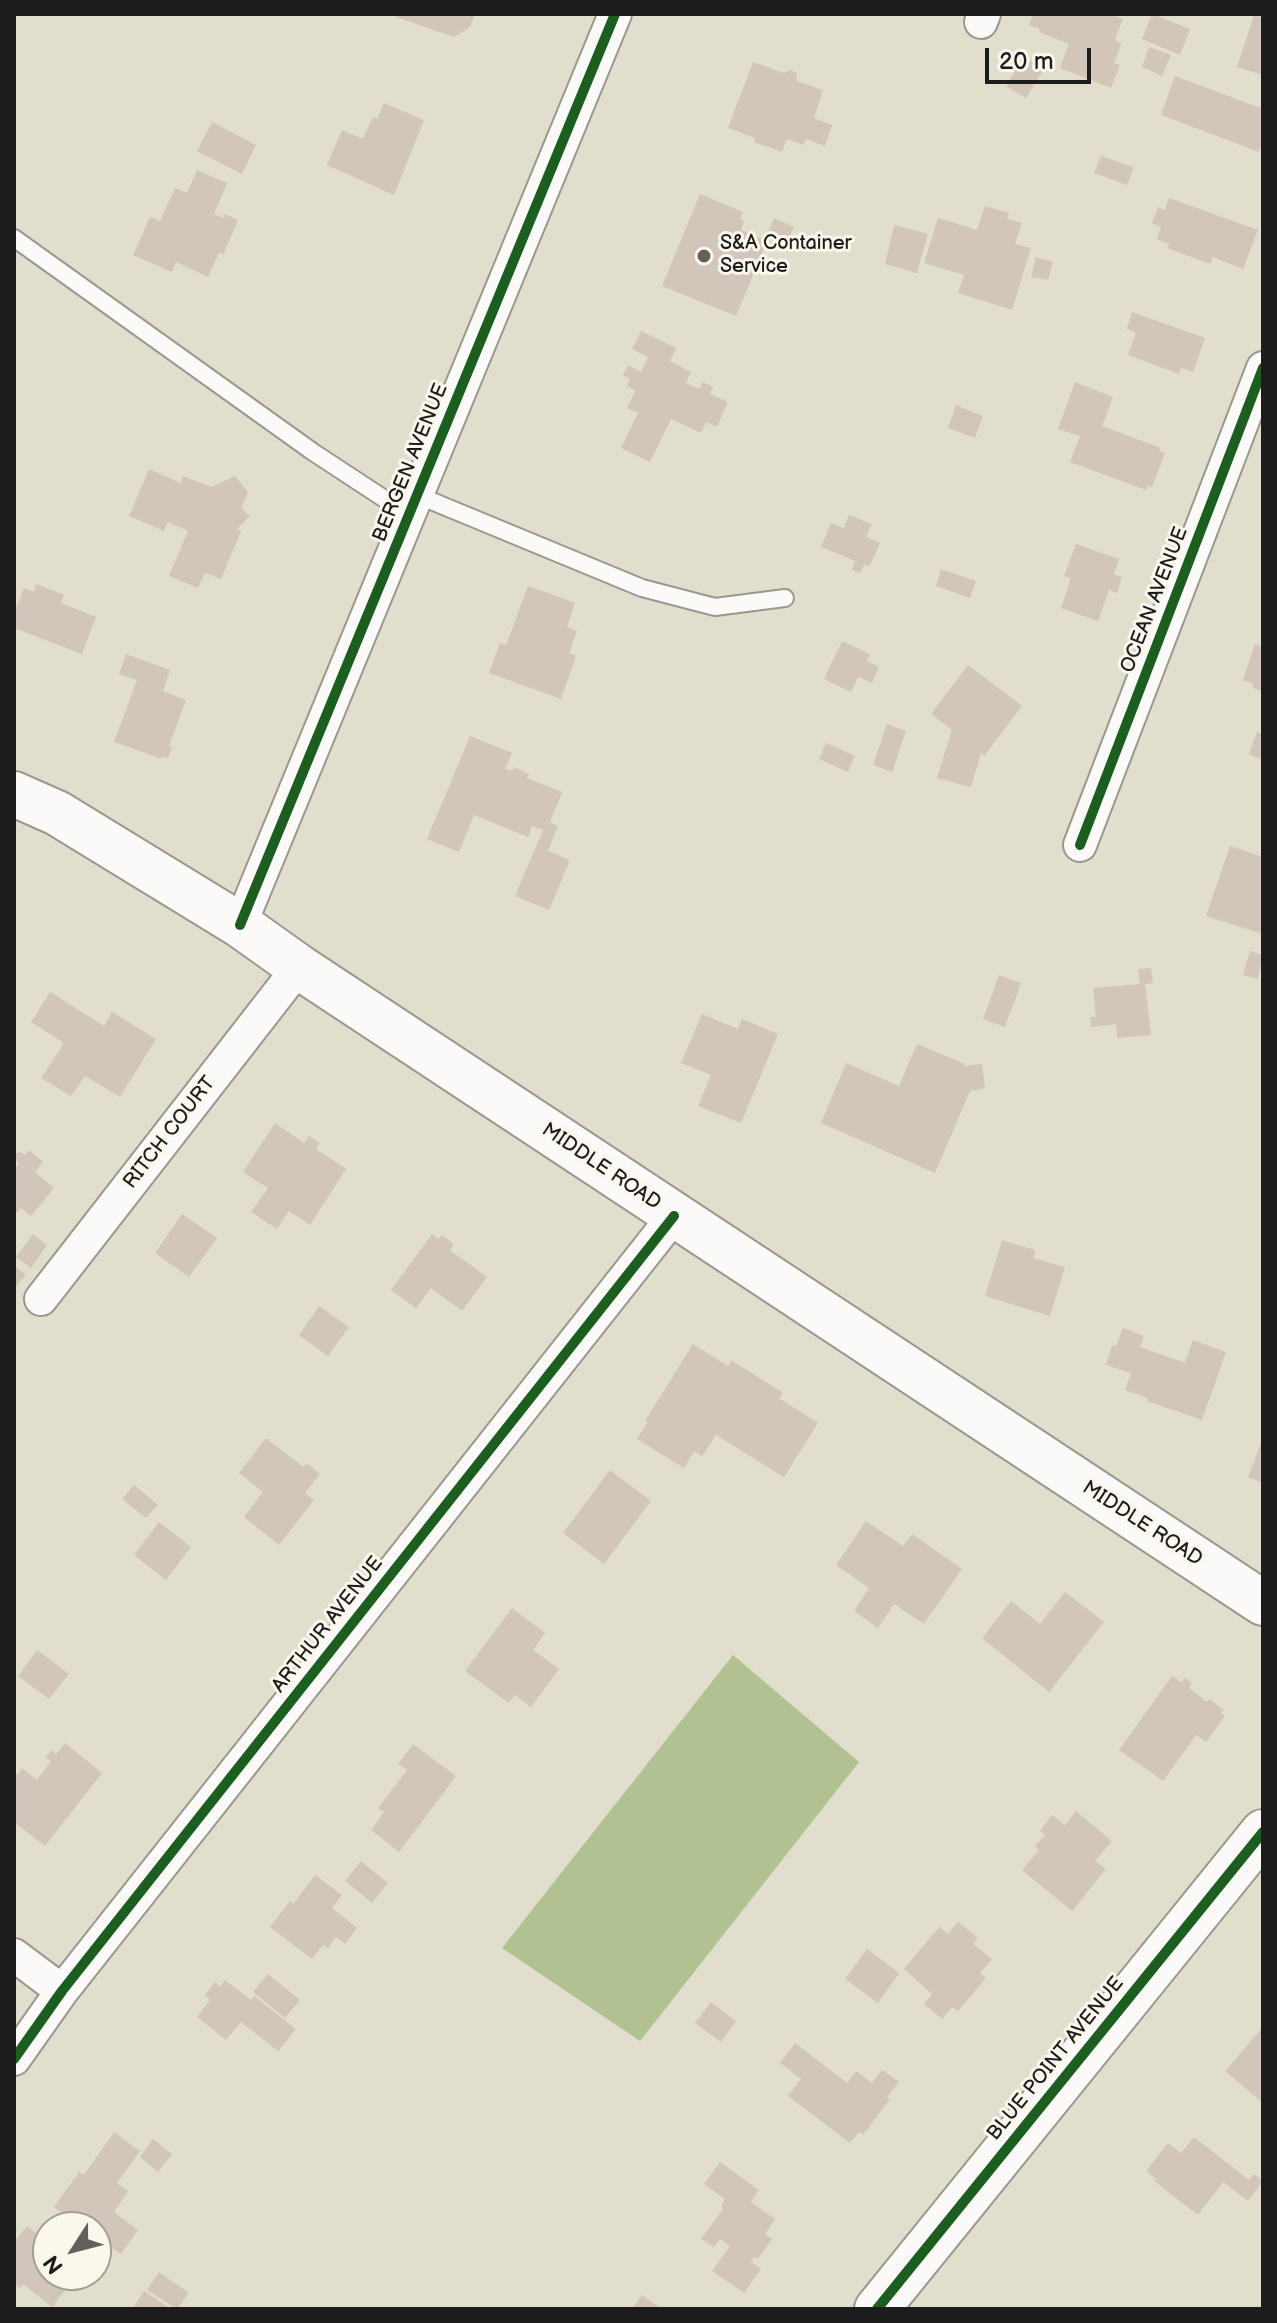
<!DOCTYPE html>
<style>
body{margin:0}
#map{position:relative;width:1277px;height:2323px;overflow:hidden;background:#e2decd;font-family:"Balsamiq Sans",sans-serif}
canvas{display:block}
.frame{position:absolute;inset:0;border:16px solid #1c1c1c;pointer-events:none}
.north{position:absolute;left:32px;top:2211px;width:80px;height:80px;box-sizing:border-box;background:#fbf7ec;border:2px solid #a29f99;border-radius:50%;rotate:234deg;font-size:22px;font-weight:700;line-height:32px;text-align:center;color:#1c1c1c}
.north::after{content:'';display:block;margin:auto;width:28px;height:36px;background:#61605a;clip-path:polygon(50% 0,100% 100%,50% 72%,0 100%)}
.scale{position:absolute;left:985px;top:48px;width:106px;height:36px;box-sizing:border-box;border:4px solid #1c1c1c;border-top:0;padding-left:10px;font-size:24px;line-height:28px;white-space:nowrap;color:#1c1c1c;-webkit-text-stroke:6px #fbf7ec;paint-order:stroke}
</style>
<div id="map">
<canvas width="1277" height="2323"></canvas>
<div class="frame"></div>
<div class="north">N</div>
<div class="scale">20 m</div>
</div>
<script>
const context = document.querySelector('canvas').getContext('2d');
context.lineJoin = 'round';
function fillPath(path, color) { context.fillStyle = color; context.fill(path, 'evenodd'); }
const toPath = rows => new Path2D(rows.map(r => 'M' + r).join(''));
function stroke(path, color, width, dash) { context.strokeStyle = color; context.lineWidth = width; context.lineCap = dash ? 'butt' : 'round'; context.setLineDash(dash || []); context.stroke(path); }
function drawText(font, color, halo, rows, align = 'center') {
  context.font = font + ' "Balsamiq Sans",sans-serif'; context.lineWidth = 6; context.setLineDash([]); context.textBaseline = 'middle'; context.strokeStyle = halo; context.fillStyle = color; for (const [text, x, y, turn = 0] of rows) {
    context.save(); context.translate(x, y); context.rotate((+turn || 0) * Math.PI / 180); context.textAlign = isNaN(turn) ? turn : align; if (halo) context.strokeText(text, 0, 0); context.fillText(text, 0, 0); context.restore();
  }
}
fillPath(toPath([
 [733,1655,859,1762,640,2041,502,1948]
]), '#b0c292');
fillPath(toPath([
 [397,14,475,14,470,27,454,37,396,17],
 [1033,14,1110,14,1123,19,1115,39,1121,44,1114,63,1120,65,1111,88,1060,68,1069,44,1039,32,1040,29,1029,25],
 [1152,14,1190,29,1180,55,1142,39],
 [1254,15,1263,18,1263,75,1237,67],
 [1149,47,1171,55,1162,76,1142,67],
 [1023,57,1044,69,1026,98,1006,86],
 [753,62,784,73,789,70,796,72,797,81,823,90,814,118,832,125,825,146,806,139,803,145,787,139,782,152,754,142,755,138,728,128],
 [1175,76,1263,109,1263,149,1260,148,1259,152,1161,115],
 [384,103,424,120,394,195,327,165,342,130,363,139,373,117,377,119],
 [212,122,256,145,242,174,197,151],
 [1101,156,1134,167,1127,185,1094,173],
 [197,170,227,183,214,214,223,218,225,214,238,220,223,255,219,253,208,277,176,262,172,272,133,255,150,217,160,221,175,188,187,193],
 [700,194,743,212,740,219,744,221,741,230,767,241,736,316,662,286],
 [1169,198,1258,230,1243,269,1213,257,1210,264,1167,248,1170,244,1157,239,1161,227,1152,223,1158,207,1165,210],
 [985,206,1009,213,1007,219,1022,223,1015,244,1031,248,1012,310,958,293,964,275,924,263,938,218,977,230],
 [774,218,794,227,786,246,765,238],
 [894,225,928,234,917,273,885,264],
 [1036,257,1053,262,1048,280,1031,277],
 [1132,312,1205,338,1193,372,1181,368,1179,374,1128,355,1136,333,1127,329],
 [641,331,676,348,670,361,691,372,686,383,699,389,703,382,713,387,710,394,728,402,717,427,706,422,701,433,671,419,650,462,621,448,638,413,627,408,635,391,627,386,630,379,623,375,628,365,641,372,648,357,632,349],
 [1075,382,1113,397,1102,426,1161,448,1159,451,1165,453,1152,487,1148,485,1146,490,1070,462,1080,436,1058,429],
 [956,405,983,416,975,438,948,428],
 [149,469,181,483,183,476,211,487,235,476,248,492,241,508,250,516,237,529,241,531,221,579,205,573,198,588,169,576,188,531,168,522,164,531,129,516],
 [849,515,872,524,866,537,880,543,870,566,864,565,860,573,852,570,855,561,821,547,831,523,844,528],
 [1076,544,1119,559,1114,574,1122,577,1117,593,1109,590,1098,621,1061,608,1071,578,1064,576],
 [941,569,976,581,970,598,936,586],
 [36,584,64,595,61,603,96,617,82,654,14,628,14,613,24,588,34,592],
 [528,586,575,603,567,627,577,631,569,653,576,656,561,699,489,673,500,643,506,645],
 [842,641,870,654,867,661,879,667,872,683,858,677,851,692,824,679],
 [1255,644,1263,647,1263,691,1252,688,1254,684,1243,680],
 [126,654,170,670,163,691,186,700,169,746,172,748,168,758,163,756,162,759,114,742,137,680,119,674],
 [968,665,1022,706,984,756,981,753,971,787,937,778,952,730,931,714],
 [887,724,906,731,892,772,873,765],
 [1257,732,1263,734,1263,760,1249,754],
 [470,736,512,753,505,769,512,771,514,767,529,774,527,778,562,792,550,822,558,826,548,851,570,860,549,910,515,896,543,830,532,826,528,837,474,815,459,852,427,839],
 [826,743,855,756,848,772,819,759],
 [1230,846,1263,857,1263,934,1206,916],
 [1250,951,1263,955,1258,979,1243,975],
 [1151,968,1153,983,1145,984,1151,1035,1117,1038,1116,1024,1091,1027,1090,1017,1096,1017,1093,988,1140,984,1138,969],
 [999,975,1021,983,1005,1027,983,1019],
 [50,992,104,1026,112,1012,156,1039,120,1097,85,1076,71,1096,41,1078,64,1043,31,1022],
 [702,1014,738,1029,742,1019,778,1034,741,1123,698,1106,711,1075,681,1063],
 [917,1044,965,1064,964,1066,982,1064,985,1088,970,1091,935,1173,821,1123,846,1063,899,1086],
 [275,1123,304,1143,309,1136,320,1143,316,1149,346,1169,310,1225,289,1211,277,1229,251,1212,268,1188,243,1172],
 [29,1150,43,1162,35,1172,54,1188,31,1216,21,1208,17,1213,14,1211,14,1170,19,1164,14,1157,19,1151,25,1155],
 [182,1214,217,1238,189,1277,155,1253],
 [33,1234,47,1245,31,1268,16,1257],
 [432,1234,438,1239,442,1235,454,1244,450,1250,487,1277,462,1311,431,1288,416,1308,391,1290],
 [1002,1240,1035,1250,1033,1258,1065,1267,1050,1316,985,1296],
 [14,1265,26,1275,14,1289],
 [319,1306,349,1327,328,1356,299,1335],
 [1123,1328,1144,1336,1140,1347,1185,1363,1193,1340,1226,1352,1202,1420,1147,1401,1148,1398,1125,1390,1131,1373,1106,1365,1112,1345,1116,1346],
 [693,1344,728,1366,731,1360,783,1393,779,1398,818,1423,784,1477,716,1435,702,1456,694,1451,684,1468,637,1439,648,1422,645,1421],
 [266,1438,302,1466,308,1464,320,1474,305,1493,314,1500,279,1545,244,1517,263,1492,239,1473],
 [1263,1438,1263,1483,1248,1477],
 [610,1470,651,1501,604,1564,563,1533],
 [134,1485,158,1505,146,1518,122,1499],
 [866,1521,903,1546,912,1534,962,1569,924,1624,894,1604,878,1628,854,1611,869,1588,836,1565],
 [159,1522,191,1547,166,1580,134,1555],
 [1065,1592,1104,1622,1049,1692,982,1638,1011,1601,1040,1624],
 [512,1608,545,1633,533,1650,559,1669,531,1707,515,1695,509,1703,465,1671],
 [37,1650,69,1674,49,1699,18,1676],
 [1172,1676,1181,1682,1185,1678,1192,1683,1189,1688,1207,1702,1209,1699,1224,1710,1221,1713,1225,1716,1206,1742,1196,1735,1163,1781,1119,1750],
 [65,1743,102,1773,45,1846,14,1822,14,1778,22,1768,37,1780,51,1761,46,1757,51,1750,56,1754],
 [413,1744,456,1776,399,1852,371,1830,384,1812,378,1808,407,1770,398,1764],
 [1076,1811,1112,1841,1095,1861,1106,1869,1072,1911,1022,1870,1039,1850,1035,1846,1045,1835,1040,1831,1052,1815,1065,1825],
 [361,1861,388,1883,372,1903,345,1881],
 [315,1875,342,1895,332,1908,357,1928,345,1944,336,1937,328,1948,323,1945,312,1959,270,1927,290,1901,293,1904],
 [958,1922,978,1938,973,1944,992,1959,980,1973,986,1978,958,2011,952,2007,942,2019,924,2004,932,1994,904,1969,939,1927,948,1934],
 [867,1949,899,1973,878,2003,845,1979],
 [268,1974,300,2000,285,2018,253,1992],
 [225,1980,251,2000,254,1996,296,2029,278,2051,241,2022,226,2040,197,2017,210,2000,205,1995,215,1982,220,1987],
 [711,2002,736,2021,721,2042,695,2023],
 [1263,2027,1263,2103,1225,2071],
 [795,2043,847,2083,856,2071,872,2083,882,2070,899,2082,887,2097,890,2099,863,2135,859,2132,850,2143,788,2096,801,2079,780,2063],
 [114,2132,140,2151,117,2183,128,2191,114,2212,138,2230,121,2254,96,2237,96,2227,83,2227,54,2207,79,2172,84,2175],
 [1194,2137,1249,2180,1254,2174,1263,2181,1248,2201,1223,2182,1198,2215,1154,2181,1156,2179,1146,2171,1168,2143,1181,2153],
 [153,2139,172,2154,158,2172,140,2157],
 [720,2162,759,2190,751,2202,775,2219,765,2234,772,2239,758,2259,755,2257,750,2261,761,2269,744,2293,712,2271,730,2246,720,2239,714,2247,701,2239,723,2209,721,2206,725,2199,704,2184],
 [27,2226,48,2243,48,2275,77,2275,52,2307,23,2284,20,2288,14,2283,14,2242],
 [159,2272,189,2293,177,2309,147,2290],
 [144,2291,171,2309,135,2309,133,2308],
 [642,2295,662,2309,632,2309]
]), '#d2c5ba');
const lane = toPath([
 [14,238,313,452,409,515],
 [417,495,642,588,715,607,785,598]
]);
const street = toPath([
 [981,22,984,14],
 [1080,845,1263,368],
 [240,925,615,14],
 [41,1299,299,967],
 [14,1955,62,1991],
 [14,2059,62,1991,674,1216]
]);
const secondary = toPath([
 [14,794,57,813,240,925,299,967,1263,1603],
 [877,2309,1263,1832]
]);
stroke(lane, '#9a988e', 20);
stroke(street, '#9a988e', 36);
stroke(secondary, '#9a988e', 48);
stroke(lane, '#fbfaf8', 16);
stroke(street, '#fbfaf8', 32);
stroke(secondary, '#fbfaf8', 44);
stroke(toPath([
 [1080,845,1263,368],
 [240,925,615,14],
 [14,2059,62,1991,674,1216],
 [877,2309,1263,1832]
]), '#1b5e20', 10);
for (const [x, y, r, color] of [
 [704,256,8,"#61605a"]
]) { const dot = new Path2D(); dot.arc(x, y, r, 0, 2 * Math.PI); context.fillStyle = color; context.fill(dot); stroke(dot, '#fbf7ec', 3); }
drawText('20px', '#1c1c1c', '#fbf7ec', [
 ["S&A Container",720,244],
 ["Service",720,267]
], 'left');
drawText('20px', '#1c1c1c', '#fbf7ec', [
 ["BERGEN AVENUE",411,463,-68],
 ["OCEAN AVENUE",1155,600,-69],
 ["RITCH COURT",170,1133,-52],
 ["MIDDLE ROAD",601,1167,34],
 ["MIDDLE ROAD",1142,1524,33],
 ["ARTHUR AVENUE",328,1625,-52],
 ["BLUE POINT AVENUE",1056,2059,-51]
]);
</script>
